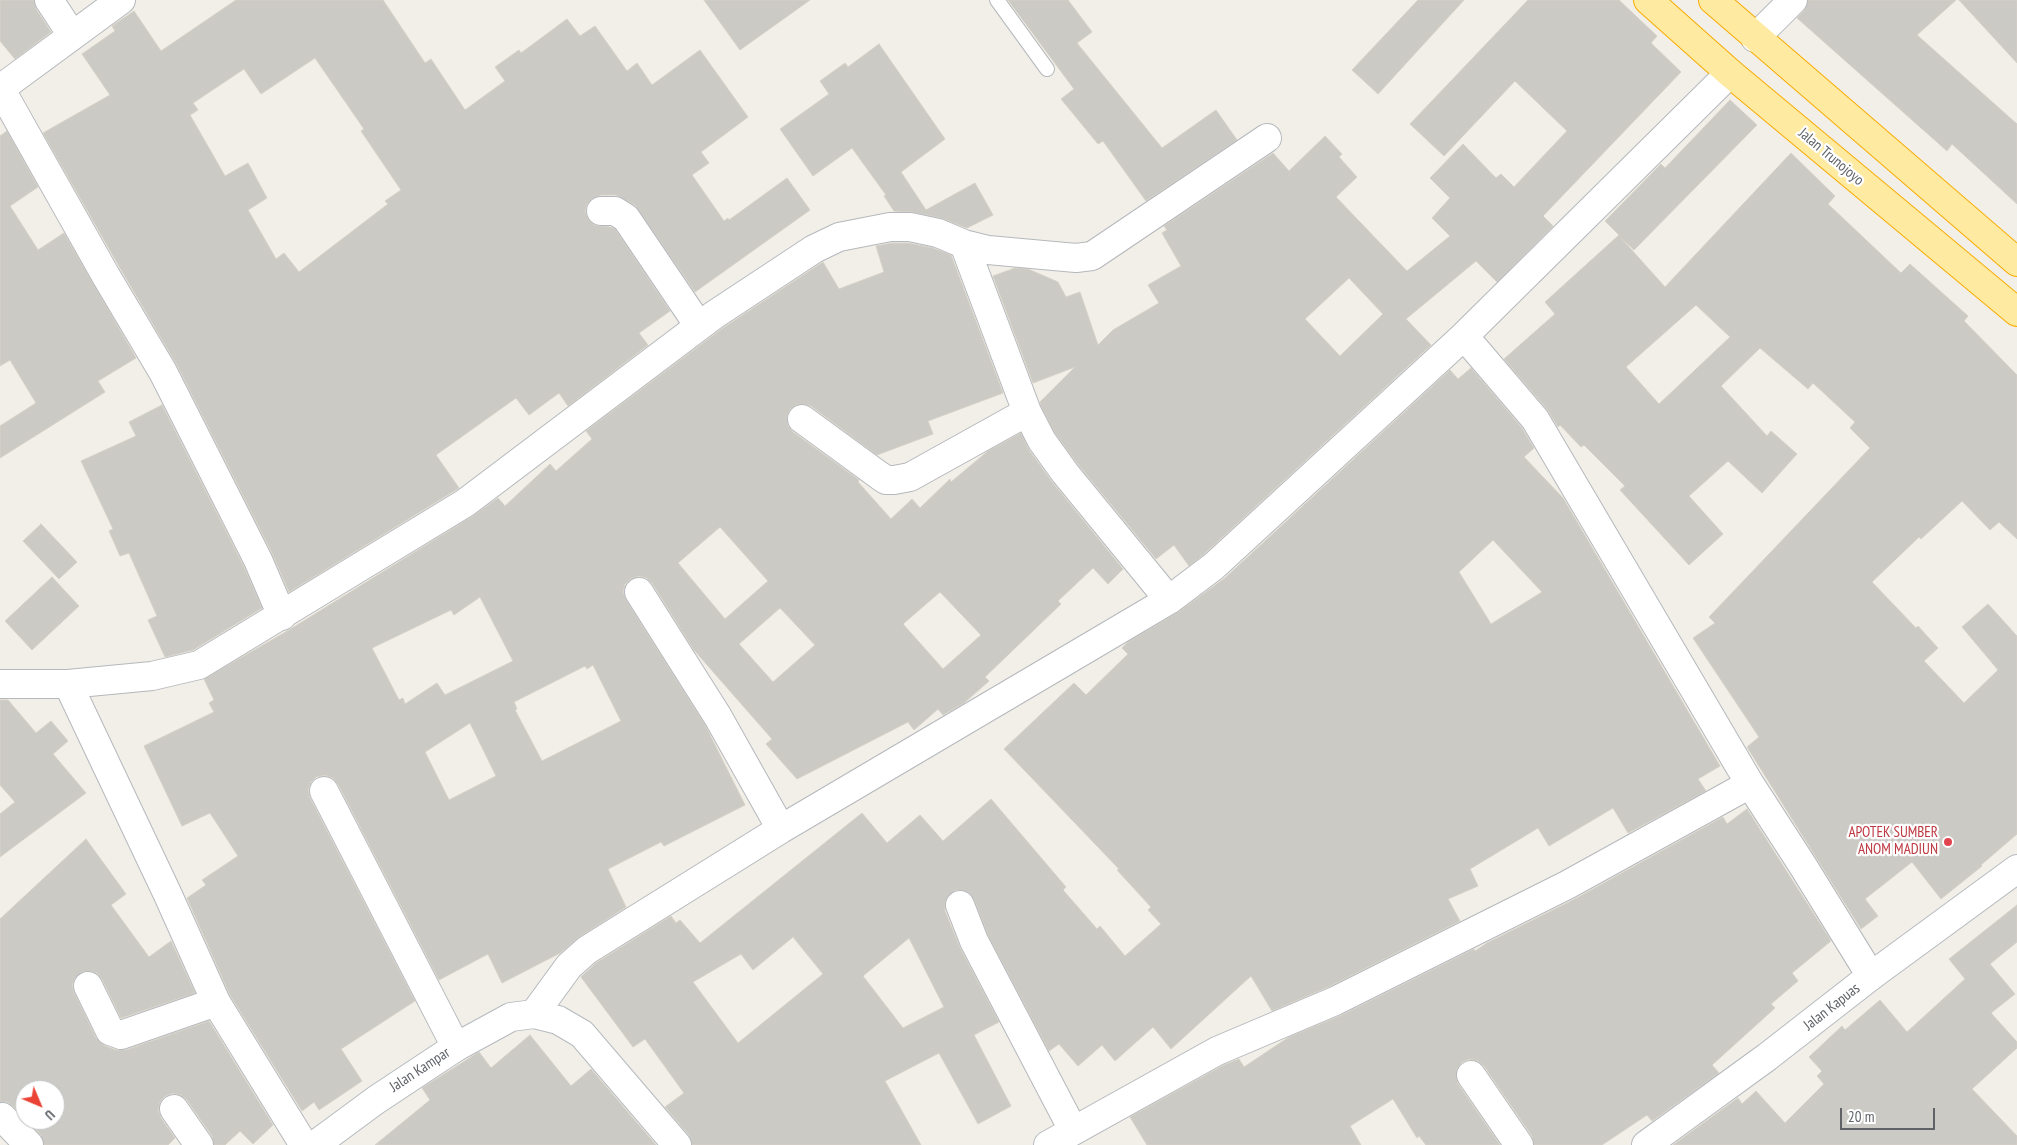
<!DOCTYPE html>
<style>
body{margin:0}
#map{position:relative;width:2017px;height:1145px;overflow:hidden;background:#f1efe8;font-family:"PT Sans Narrow",sans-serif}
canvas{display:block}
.north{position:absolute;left:15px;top:1080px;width:50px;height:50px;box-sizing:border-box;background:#fff;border:1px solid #bfc1c3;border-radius:50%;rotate:135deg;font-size:14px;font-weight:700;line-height:20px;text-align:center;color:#5f6368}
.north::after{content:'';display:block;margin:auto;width:18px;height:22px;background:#ea4335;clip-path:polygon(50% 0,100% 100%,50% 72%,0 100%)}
.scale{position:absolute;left:1840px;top:1108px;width:95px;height:22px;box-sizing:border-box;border:2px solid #5f6368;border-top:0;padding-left:6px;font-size:15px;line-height:18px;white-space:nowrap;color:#5f6368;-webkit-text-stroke:4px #fff;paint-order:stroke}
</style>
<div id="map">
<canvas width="2017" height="1145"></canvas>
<div class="north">U</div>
<div class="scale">20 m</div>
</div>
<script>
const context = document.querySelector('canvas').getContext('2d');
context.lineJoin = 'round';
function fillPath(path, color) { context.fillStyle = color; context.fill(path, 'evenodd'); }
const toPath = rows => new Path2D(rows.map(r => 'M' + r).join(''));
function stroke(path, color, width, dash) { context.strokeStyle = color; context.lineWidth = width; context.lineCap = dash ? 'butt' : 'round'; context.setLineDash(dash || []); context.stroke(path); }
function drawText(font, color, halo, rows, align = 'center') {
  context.font = font + ' "PT Sans Narrow",sans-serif'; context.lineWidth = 4.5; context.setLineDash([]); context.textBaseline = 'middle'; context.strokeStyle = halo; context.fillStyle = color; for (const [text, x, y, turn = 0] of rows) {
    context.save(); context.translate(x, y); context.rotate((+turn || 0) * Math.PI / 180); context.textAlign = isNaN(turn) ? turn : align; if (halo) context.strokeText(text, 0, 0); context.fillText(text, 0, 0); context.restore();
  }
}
const building = toPath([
 [0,0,34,0,36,9,51,32,15,59,0,41,0,0],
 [236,0,383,0,425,63,431,59,465,110,505,81,495,67,519,50,521,53,567,19,580,36,595,26,627,71,637,63,652,85,700,50,748,117,701,152,709,163,692,175,724,221,728,218,729,220,787,178,810,210,695,292,635,205,616,195,601,195,593,198,587,204,585,211,588,219,594,225,610,227,615,229,670,311,639,333,648,345,568,406,559,393,529,415,516,398,436,455,459,488,289,592,272,553,177,365,120,268,43,133,110,95,82,54,115,31,112,26,115,24,134,11,161,51,236,0],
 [315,58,364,129,361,131,401,190,385,201,388,204,299,272,284,253,276,259,248,210,267,198,248,163,225,176,190,115,198,110,193,103,244,69,261,94,315,58],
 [704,0,810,0,740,50,704,0],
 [1008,0,1068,0,1092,32,1077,43,1162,148,1216,110,1237,140,1146,201,1103,141,1098,144,1061,99,1074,89,1008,0],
 [1418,0,1464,0,1378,94,1352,70,1418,0],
 [1528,0,1619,0,1657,36,1651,43,1681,72,1543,216,1553,226,1497,282,1476,261,1406,319,1431,345,1204,554,1189,566,1174,545,1156,559,1077,463,1055,433,1041,406,1040,402,1075,367,1033,383,993,276,1015,268,1028,269,1058,282,1066,297,1080,292,1098,345,1113,330,1159,303,1148,285,1181,266,1162,233,1167,230,1164,226,1273,153,1289,171,1325,136,1342,154,1339,157,1357,177,1336,197,1407,271,1450,236,1432,218,1450,198,1430,178,1463,144,1496,178,1501,174,1514,187,1567,131,1515,81,1444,156,1410,124,1528,0],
 [1349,278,1383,314,1340,356,1305,319,1349,278],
 [1808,0,1956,0,1917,35,2017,124,2017,204,1952,144,1947,151,1797,18,1804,11,1808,0],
 [1959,0,2017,0,2017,63,1959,0],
 [879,44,945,139,901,172,926,210,975,183,993,215,967,228,941,218,913,212,894,211,884,196,886,195,852,148,813,176,780,129,829,94,820,81,845,63,848,67,879,44],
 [1730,100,1757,125,1634,250,1621,238,1665,287,1791,153,1835,196,1828,204,1901,273,1910,264,1968,316,1964,321,2017,375,2017,539,1999,522,1990,530,1962,501,1921,539,1919,537,1872,582,1916,628,1918,626,1938,648,1924,661,1964,703,1998,670,1962,627,1988,604,2017,636,2017,834,1981,865,1982,866,1941,899,1912,862,1865,899,1878,916,1861,929,1747,747,1759,737,1693,638,1715,623,1709,617,1870,448,1850,428,1855,422,1813,383,1808,389,1760,348,1721,386,1767,436,1771,431,1797,454,1762,493,1728,461,1689,496,1723,534,1689,565,1620,490,1625,486,1584,445,1581,447,1560,425,1558,427,1547,409,1504,359,1555,314,1545,302,1619,235,1605,221,1661,164,1665,168,1730,100],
 [1696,305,1730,337,1659,404,1626,367,1696,305],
 [7,131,38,187,10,206,38,250,64,233,136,358,98,381,105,392,0,458,0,426,36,403,10,360,0,366,0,136,7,131],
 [892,243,908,243,933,248,951,255,1003,393,928,421,933,434,877,455,811,406,804,404,796,405,790,409,787,417,788,426,793,432,859,480,858,482,891,519,912,499,920,508,950,479,951,482,988,451,1021,433,1029,450,1052,482,1123,569,1108,584,1093,568,1058,601,1061,604,985,677,989,681,964,703,943,715,938,709,914,730,908,722,797,779,766,744,772,739,694,650,652,583,647,578,639,576,630,579,625,584,623,592,626,600,705,725,745,805,664,846,661,842,608,869,626,907,579,937,560,953,502,983,488,954,439,980,338,784,333,778,325,775,316,777,311,782,308,790,310,798,415,1001,341,1049,362,1081,319,1110,314,1102,302,1111,230,995,187,898,206,885,202,880,238,856,210,813,182,826,144,746,214,712,209,703,214,700,204,679,289,630,473,516,498,498,505,506,550,464,556,471,592,439,586,431,723,328,823,262,839,289,884,272,876,246,892,243],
 [720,527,768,581,725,619,678,563,720,527],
 [940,592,981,635,943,669,903,624,940,592],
 [480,597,513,661,445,695,437,683,405,704,403,698,399,700,372,648,451,610,454,615,480,597],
 [780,608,815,645,773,682,739,644,780,608],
 [593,665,621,721,542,761,515,710,517,709,514,702,585,666,587,669,593,665],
 [470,723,496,776,449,800,425,752,470,723],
 [1471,368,1522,428,1534,448,1524,457,1563,498,1720,766,1698,779,1706,791,1628,833,1613,808,1549,846,1538,828,1470,869,1478,886,1448,899,1460,921,1328,987,1272,1011,1251,976,1171,1049,1153,1027,1115,1061,1102,1045,1078,1066,1059,1044,1049,1051,988,935,974,899,969,893,962,890,955,890,948,896,945,903,945,911,960,948,999,1022,974,1035,1011,1106,978,1124,939,1053,885,1081,921,1145,692,1145,689,1135,665,1107,684,1093,645,1039,633,1047,581,977,596,963,671,916,676,923,680,920,700,943,862,813,887,843,920,815,943,841,991,799,1066,887,1063,890,1097,929,1100,926,1125,956,1161,924,1148,910,1151,907,1117,870,1119,869,1004,749,1074,683,1086,695,1128,654,1122,648,1128,642,1177,613,1225,578,1450,370,1458,379,1471,368],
 [1493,540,1542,592,1491,624,1459,572,1493,540],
 [793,937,823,974,738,1043,693,982,741,954,753,970,793,937],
 [909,938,944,1007,903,1028,863,976,909,938],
 [162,405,244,567,262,608,193,650,165,657,148,620,157,616,129,553,120,556,109,531,113,529,81,461,136,436,129,422,162,405],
 [41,524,77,562,59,579,23,541,41,524],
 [52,577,79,606,32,650,5,621,52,577],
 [0,700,8,700,36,733,51,721,68,741,53,754,86,793,0,857,0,814,15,802,0,785,0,700],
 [1747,809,1831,941,1792,973,1798,981,1771,1004,1775,1008,1712,1065,1719,1073,1652,1121,1647,1115,1602,1145,1534,1145,1532,1136,1484,1066,1478,1061,1470,1059,1462,1062,1457,1069,1456,1077,1458,1084,1500,1145,1426,1145,1419,1136,1417,1138,1393,1099,1350,1126,1361,1145,1147,1145,1130,1117,1224,1065,1239,1059,1244,1067,1289,1037,1342,1015,1474,949,1475,951,1487,943,1575,899,1723,817,1727,824,1747,809],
 [86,839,126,894,111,905,149,957,171,941,195,993,121,1018,102,979,97,973,90,971,82,972,75,978,72,985,74,992,96,1038,105,1046,116,1050,126,1050,209,1021,273,1125,253,1144,240,1131,225,1145,214,1145,212,1136,187,1100,181,1095,173,1093,165,1096,160,1102,158,1110,161,1118,175,1138,168,1145,44,1145,41,1135,27,1120,55,1120,55,1090,25,1090,25,1118,13,1106,7,1102,0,1102,0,919,86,839],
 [2017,905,2017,942,1990,964,2015,994,1991,1013,2017,1042,2017,1048,1972,1089,2017,1136,2017,1145,1673,1145,1738,1098,1742,1104,1756,1091,1785,1123,1824,1084,1817,1076,1822,1071,1809,1057,1842,1026,1845,1030,1880,1000,1907,1032,1965,979,1949,959,2017,905],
 [530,1035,571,1086,591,1069,656,1145,375,1145,430,1100,422,1088,479,1052,491,1068,530,1035]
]);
fillPath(building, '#cccac5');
stroke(building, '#d6d1c6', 1);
const service = toPath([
 [997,0,1047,69]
]);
const minor = toPath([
 [49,0,72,35],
 [0,88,106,276,163,372,258,560,282,616],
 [601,211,615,211,626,218,699,326],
 [964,244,988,250,1076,258,1092,256,1267,138],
 [1464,336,1535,419,1750,784,1803,866,1871,976],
 [802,419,880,476,886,480,894,480,910,477,1027,412],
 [639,592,718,717,781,829],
 [0,684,68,684,152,676,199,665,465,503,714,315,814,249,839,237,890,227,910,227,938,233,964,244,1027,412,1042,441,1065,473,1169,600],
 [68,684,168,895,216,1002,304,1145],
 [324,791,456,1047],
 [960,905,974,941,1073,1130],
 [88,986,110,1031,121,1035,216,1002],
 [534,1014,569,966,587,950,781,829,1169,600,1214,566,1464,336,1730,73],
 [1471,1075,1519,1145],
 [174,1109,199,1145],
 [2,1117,29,1145],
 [1048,1145,1217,1051,1335,1001,1567,885,1750,784]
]);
const tertiary = toPath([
 [1755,38,1793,0],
 [0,89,121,0]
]);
const secondary = toPath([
 [315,1145,376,1100,456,1047,511,1017,534,1014,558,1020,582,1034,677,1145],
 [1646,1145,1767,1057,1871,976,2017,869]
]);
const trunk = toPath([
 [1648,0,1730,73,2017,312],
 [1713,0,2017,262]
]);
stroke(service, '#b5b8bc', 16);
stroke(minor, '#b5b8bc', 30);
stroke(tertiary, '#b5b8bc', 30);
stroke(secondary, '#b6babf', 30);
stroke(trunk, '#f9ab00', 30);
stroke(service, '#fff', 14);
stroke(minor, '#fff', 28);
stroke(tertiary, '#fff', 28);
stroke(secondary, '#fff', 28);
stroke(trunk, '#feeaa1', 28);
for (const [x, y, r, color] of [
 [1948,842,5,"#e0444e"]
]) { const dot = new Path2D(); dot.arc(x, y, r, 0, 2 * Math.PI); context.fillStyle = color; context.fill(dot); stroke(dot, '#fff', 2); }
drawText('15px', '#5f6368', '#fff', [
 ["Jalan Trunojoyo",1831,157,40],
 ["Jalan Kapuas",1832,1007,-38],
 ["Jalan Kampar",420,1070,-33]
]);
drawText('15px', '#be3a42', '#fff', [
 ["APOTEK SUMBER",1938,833],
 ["ANOM MADIUN",1938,850]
], 'right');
</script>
